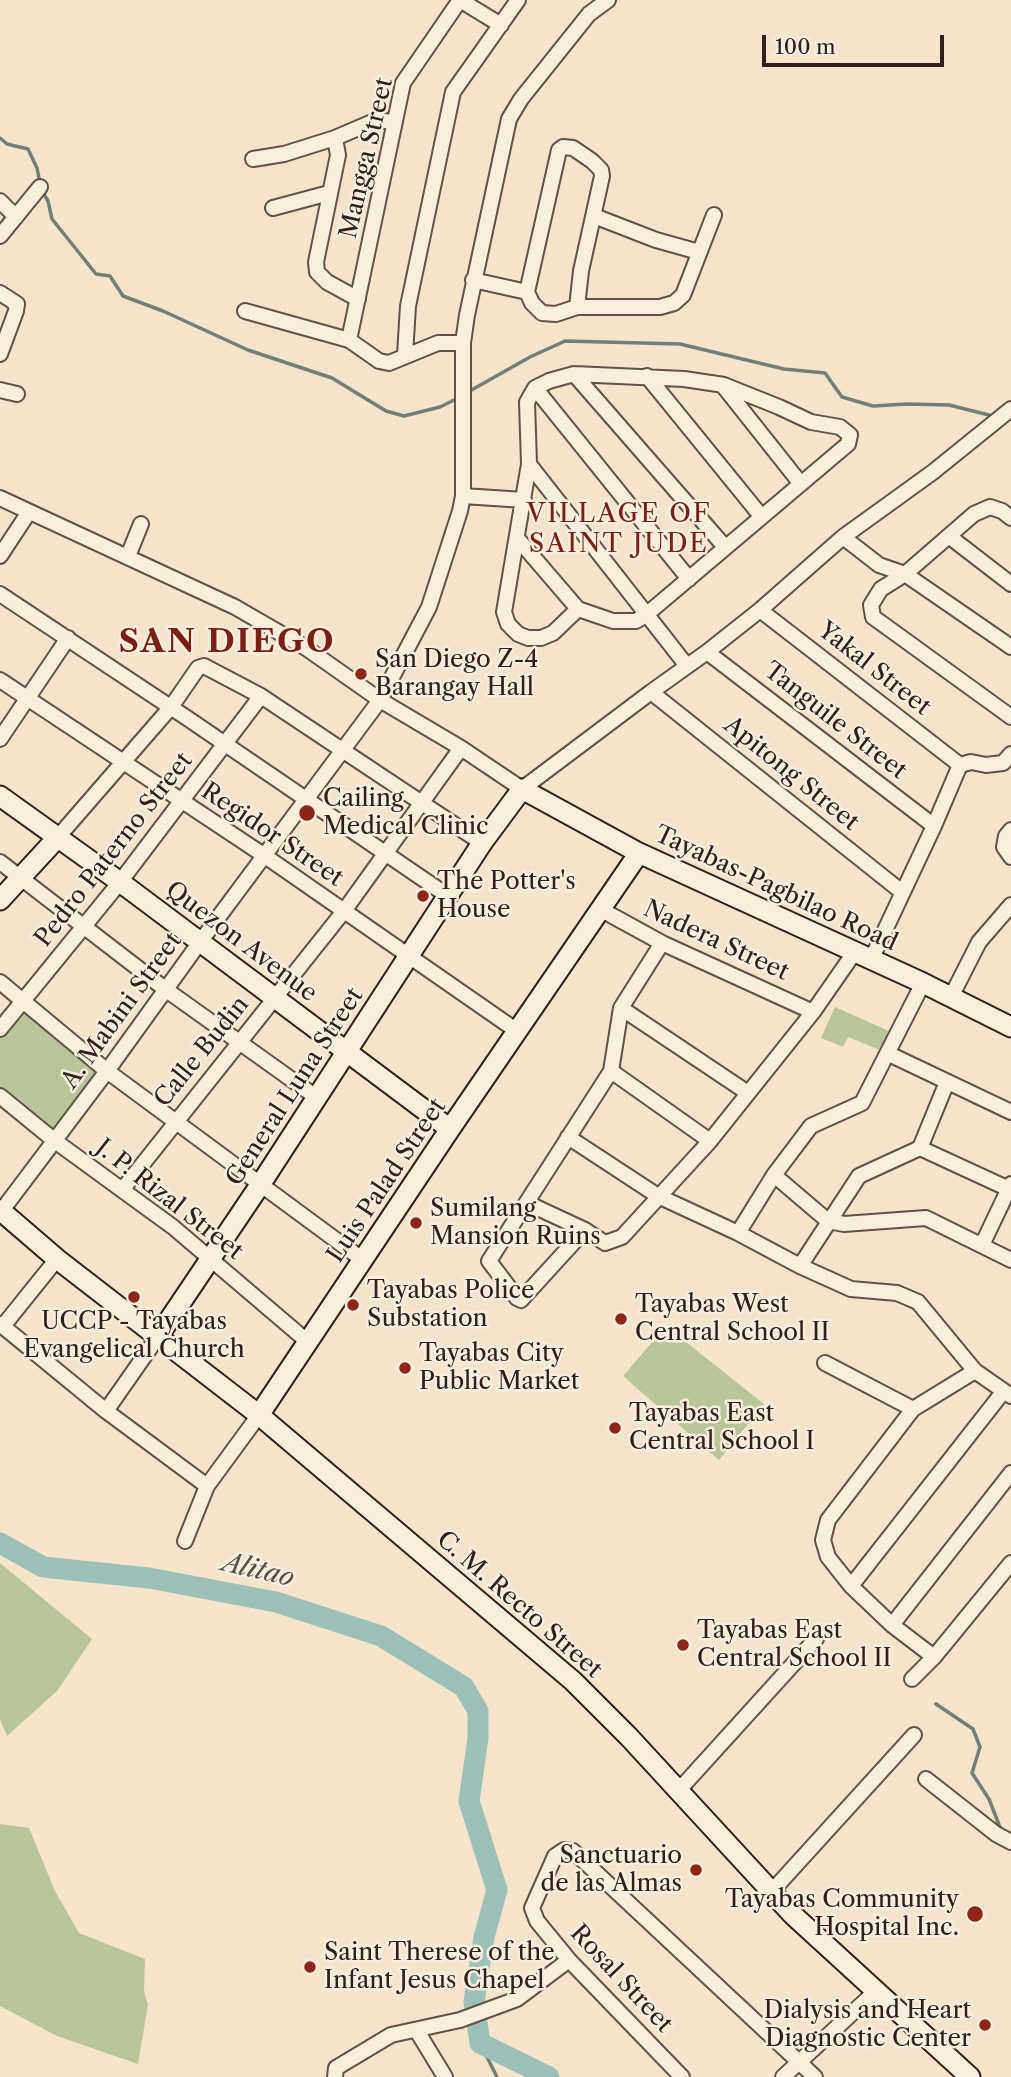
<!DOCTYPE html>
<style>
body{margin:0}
#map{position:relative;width:1011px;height:2077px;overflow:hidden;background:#f4e5ca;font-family:"Libre Caslon Text",serif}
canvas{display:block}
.scale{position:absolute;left:762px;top:35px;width:182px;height:32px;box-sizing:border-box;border:4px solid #312019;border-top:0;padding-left:9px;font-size:21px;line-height:24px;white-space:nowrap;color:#312019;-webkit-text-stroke:5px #f8eedd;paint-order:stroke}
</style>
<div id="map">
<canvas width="1011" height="2077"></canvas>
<div class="scale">100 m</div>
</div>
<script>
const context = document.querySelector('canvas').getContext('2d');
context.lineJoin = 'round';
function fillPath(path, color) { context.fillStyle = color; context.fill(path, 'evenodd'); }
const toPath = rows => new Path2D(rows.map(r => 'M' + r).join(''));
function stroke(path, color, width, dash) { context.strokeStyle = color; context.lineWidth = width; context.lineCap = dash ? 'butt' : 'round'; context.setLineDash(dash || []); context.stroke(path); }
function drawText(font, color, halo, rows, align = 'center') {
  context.font = font + ' "Libre Caslon Text",serif'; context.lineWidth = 5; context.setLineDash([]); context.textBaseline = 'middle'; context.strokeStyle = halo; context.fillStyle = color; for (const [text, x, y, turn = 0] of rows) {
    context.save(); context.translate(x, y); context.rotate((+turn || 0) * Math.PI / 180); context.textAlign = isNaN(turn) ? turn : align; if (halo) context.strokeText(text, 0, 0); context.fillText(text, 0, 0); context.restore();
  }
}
fillPath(toPath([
 [23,1001,107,1071,55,1141,0,1096,0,1029],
 [835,1007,889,1031,880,1050,848,1037,843,1047,821,1038],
 [666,1326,764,1404,719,1460,623,1376],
 [0,1563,92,1639,57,1691,7,1736,0,1719],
 [0,1824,29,1828,55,1891,79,1933,145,1959,144,1991,148,2005,138,2064,57,2036,0,2006]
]), '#b8c599');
stroke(toPath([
 [0,138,7,144,28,149,37,168,40,183],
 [42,191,48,201,52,219,96,274,110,276,123,296,163,311,248,350,332,378,386,411,404,416,440,407,458,398],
 [468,392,530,357,565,341,680,344,784,369,825,373,842,397,873,406,907,404,949,405,993,416],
 [936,1704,973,1729,980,1747,972,1773,989,1799,1001,1830],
 [480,2043,497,2077]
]), '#717f78', 3.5);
stroke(toPath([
 [0,1543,43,1567,149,1578,276,1602,381,1636,464,1687,478,1711,478,1738,469,1801,497,1890,484,1937,474,2002,480,2043,549,2077]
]), '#9cbfb8', 21);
const street = toPath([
 [460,0,501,25],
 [335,138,338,155,316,262,317,272,327,282,358,299],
 [253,159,284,154,335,138,370,123,381,120,394,123],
 [0,201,16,217],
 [273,208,329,193],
 [594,216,656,240,699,252],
 [0,236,40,187],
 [473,280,527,292],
 [0,293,17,304,16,311,0,354],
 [577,307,581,271,602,176,601,170,592,161,573,148,563,147,559,150,527,292,532,303,542,313,556,314,577,307,660,307,674,303,683,295,714,215],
 [245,311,349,340,379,361,389,363,438,343,463,343],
 [349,340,403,83,460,0],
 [405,355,408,306,453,92,518,0],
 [574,374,725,547],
 [647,376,761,516],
 [724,387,801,484],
 [535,388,689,579],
 [0,390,17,394],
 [529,464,687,666],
 [463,496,524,500],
 [0,498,235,607,306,648,380,700,461,748,522,789,651,692,707,652,760,610,843,537,933,472,1011,409],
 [1011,518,1002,511,990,507,974,514,905,574,881,589,871,605,873,617,1011,717],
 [843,537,879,565,905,574,1011,647],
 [950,537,1011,584],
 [517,538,578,609,613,621,636,621,647,614,848,444,850,435,840,427,811,422,779,407,724,385,684,379,574,374,549,381,535,388,527,402,529,464,504,612,508,624,518,634,528,638,541,638,553,633,578,609],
 [0,556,29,512],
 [128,556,141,524],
 [0,594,187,718,448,896],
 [760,610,960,765],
 [707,652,934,826],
 [0,680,265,856,517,1031],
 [651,692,902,892],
 [0,739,68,638],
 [1011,830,1006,836,1004,847,1011,857],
 [58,837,171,707,198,668,204,666,261,696,482,843],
 [0,862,165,989,316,1097],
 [600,909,662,943,813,1012],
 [662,943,621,1008,611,1071,710,1141],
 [871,960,934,826,960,765,971,762,986,765,1003,763,1011,754],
 [0,982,107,1071,363,1260],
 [951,997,979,942,1011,905],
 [621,1008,748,1093],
 [0,1029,120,882,261,696],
 [889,1054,1011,1112],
 [0,1096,55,1141,173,1227,308,1342],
 [568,1137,658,1196,738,1233,800,1266,851,1289,897,1293,918,1302,975,1371,1011,1396],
 [920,1148,1011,1190],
 [774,1175,828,1221,844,1224,926,1218,1011,1260],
 [122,1190,344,911,461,748],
 [527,1203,585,1230,605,1243,622,1237,710,1141,813,1012,854,953],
 [0,1213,107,1071,200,942,380,700,429,607,460,511,463,496,463,343,467,315,509,119,521,99,589,14,608,0],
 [585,1230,521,1300,517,1298,489,1261,611,1071],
 [738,1233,774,1175,811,1126,862,1103,923,983],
 [982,1245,1011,1184],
 [800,1266,859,1176,920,1148,947,1082],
 [0,1324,106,1411,207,1486],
 [3,1326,57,1259],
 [825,1363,913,1409],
 [106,1411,157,1338],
 [185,1541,207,1486,259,1415],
 [851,1586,1003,1392],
 [892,1625,1011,1473],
 [934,1657,892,1625,851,1586,828,1557,823,1540,828,1520,913,1409,975,1371],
 [912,1679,934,1657,1011,1563],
 [926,1779,996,1834,1011,1842],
 [679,1790,816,1639],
 [773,1890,914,1735],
 [417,2031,445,2077],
 [335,2077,336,2068,391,2035,460,2020,517,1999,569,1960],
 [682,2077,569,1960,537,1921,532,1908,555,1856,564,1850,573,1851,815,2077],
 [783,2077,875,1992]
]);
const secondary = toPath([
 [0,796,120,882,450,1129],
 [0,900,58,837],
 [0,1210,57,1259,259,1415,573,1681,629,1737,793,1915,970,2077],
 [157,1338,260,1185,482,843,522,789,639,853,923,983,1011,1027],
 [259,1415,450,1129,639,853]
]);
stroke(street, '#625145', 18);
stroke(secondary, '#312019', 23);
stroke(street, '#f8eedd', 14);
stroke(secondary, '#f8eedd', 19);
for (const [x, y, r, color] of [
 [361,674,7,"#8f2418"],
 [307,813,9,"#8f2418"],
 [423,896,7,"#8f2418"],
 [416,1223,7,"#8f2418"],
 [134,1297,7,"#8f2418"],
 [353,1305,7,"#8f2418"],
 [621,1319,7,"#8f2418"],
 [405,1368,7,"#8f2418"],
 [615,1428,7,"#8f2418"],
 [683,1645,7,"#8f2418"],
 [696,1870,7,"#8f2418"],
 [975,1914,9,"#8f2418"],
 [310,1967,7,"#8f2418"],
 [985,2025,7,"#8f2418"]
]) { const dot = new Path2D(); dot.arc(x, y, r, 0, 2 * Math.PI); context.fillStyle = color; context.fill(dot); stroke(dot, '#f8eedd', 2.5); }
drawText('24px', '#312019', '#f8eedd', [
 ["Mangga Street",367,158,-77],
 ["Yakal Street",874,669,38],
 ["Tanguile Street",835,721,38],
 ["Apitong Street",791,774,39],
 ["Regidor Street",272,835,34],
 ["Pedro Paterno Street",114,850,-52],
 ["Tayabas-Pagbilao Road",776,889,25],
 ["Nadera Street",716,941,25],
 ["Quezon Avenue",241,942,37],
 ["A. Mabini Street",122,1011,-54],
 ["Calle Budin",202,1052,-51],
 ["General Luna Street",295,1087,-57],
 ["Luis Palad Street",387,1181,-56],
 ["J. P. Rizal Street",169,1200,38],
 ["C. M. Recto Street",519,1605,41],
 ["Rosal Street",621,1979,47]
]);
drawText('24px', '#312019', '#f8eedd', [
 ["San Diego Z-4",375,660],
 ["Barangay Hall",375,688],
 ["Cailing",323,799],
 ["Medical Clinic",323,827],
 ["The Potter's",437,882],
 ["House",437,910],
 ["Sumilang",430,1209],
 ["Mansion Ruins",430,1237],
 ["Tayabas Police",367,1291],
 ["Substation",367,1319],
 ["Tayabas West",635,1305],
 ["Central School II",635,1333],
 ["UCCP - Tayabas",134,1322,"center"],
 ["Evangelical Church",134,1350,"center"],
 ["Tayabas City",419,1354],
 ["Public Market",419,1382],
 ["Tayabas East",629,1414],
 ["Central School I",629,1442],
 ["Tayabas East",697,1631],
 ["Central School II",697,1659],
 ["Sanctuario",682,1856,"right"],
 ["de las Almas",682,1884,"right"],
 ["Tayabas Community",959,1900,"right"],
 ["Hospital Inc.",959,1928,"right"],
 ["Saint Therese of the",324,1953],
 ["Infant Jesus Chapel",324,1981],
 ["Dialysis and Heart",971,2011,"right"],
 ["Diagnostic Center",971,2039,"right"]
], 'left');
context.letterSpacing = '2px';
drawText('26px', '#7a1f14', '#f8eedd', [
 ["VILLAGE OF",619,514],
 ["SAINT JUDE",619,544]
]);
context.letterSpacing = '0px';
drawText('italic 26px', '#515049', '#f8eedd', [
 ["Alitao",258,1571,13]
]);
context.letterSpacing = '2px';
drawText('bold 32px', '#7a1f14', '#f8eedd', [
 ["SAN DIEGO",227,643]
]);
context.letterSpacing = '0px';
</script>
